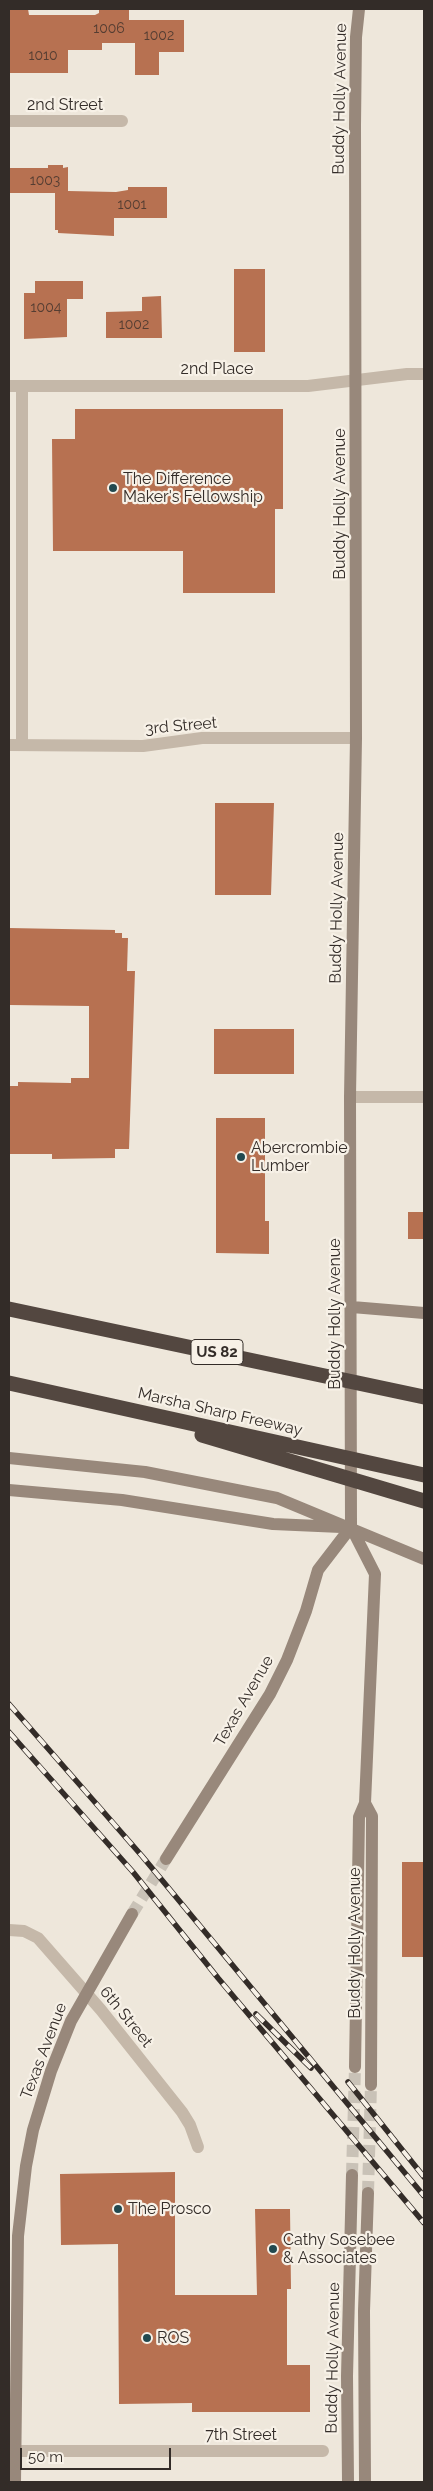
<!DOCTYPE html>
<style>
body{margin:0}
#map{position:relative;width:433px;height:2491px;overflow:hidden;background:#eee7db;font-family:Raleway,sans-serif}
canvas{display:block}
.frame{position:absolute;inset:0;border:10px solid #332c28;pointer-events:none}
.scale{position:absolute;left:20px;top:2448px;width:151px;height:22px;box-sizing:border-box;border:2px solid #332c28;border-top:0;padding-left:6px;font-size:15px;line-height:18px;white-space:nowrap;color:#332c28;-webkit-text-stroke:4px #f7f1e7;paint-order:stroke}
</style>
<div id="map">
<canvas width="433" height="2491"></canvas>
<div class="frame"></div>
<div class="scale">50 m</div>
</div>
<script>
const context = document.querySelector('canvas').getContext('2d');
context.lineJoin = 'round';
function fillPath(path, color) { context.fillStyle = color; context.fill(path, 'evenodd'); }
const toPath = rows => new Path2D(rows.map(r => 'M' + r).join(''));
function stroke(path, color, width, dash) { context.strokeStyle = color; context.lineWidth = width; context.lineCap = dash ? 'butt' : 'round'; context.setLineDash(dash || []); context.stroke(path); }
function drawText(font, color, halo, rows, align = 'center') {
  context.font = font + ' Raleway,sans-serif'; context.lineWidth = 4.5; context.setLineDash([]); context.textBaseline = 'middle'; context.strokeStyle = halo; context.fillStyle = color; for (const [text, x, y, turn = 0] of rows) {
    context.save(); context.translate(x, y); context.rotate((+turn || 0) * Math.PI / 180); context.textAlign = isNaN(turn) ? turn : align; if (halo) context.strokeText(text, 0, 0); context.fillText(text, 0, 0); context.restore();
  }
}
fillPath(toPath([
 [9,9,28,9,29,15,95,15,99,13,99,9,129,9,129,20,184,20,184,52,159,52,159,75,135,75,135,43,102,43,102,50,68,50,68,73,9,73],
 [48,165,63,165,63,168,68,167,68,191,116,192,128,190,128,187,167,187,167,218,114,218,114,236,58,233,58,230,55,230,55,193,9,193,9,168,48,168],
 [234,269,265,269,265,352,234,352],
 [35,281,83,281,83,299,67,299,67,337,24,339,24,293,35,293],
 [161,296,162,338,106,338,106,312,142,311,142,297],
 [75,409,283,409,283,509,275,509,275,593,183,593,183,551,53,551,52,439,75,439],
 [215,803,274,803,271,895,215,895],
 [9,928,115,930,115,933,122,933,122,938,128,938,127,971,135,971,129,1149,115,1149,115,1158,52,1159,52,1154,9,1154,9,1086,18,1086,18,1082,71,1083,71,1078,89,1078,89,1006,9,1005],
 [214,1029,294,1029,294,1074,214,1074],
 [216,1118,265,1118,265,1221,269,1221,269,1254,216,1253],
 [408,1212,424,1212,424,1239,408,1239],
 [402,1862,424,1862,424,1957,402,1957],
 [175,2172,175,2295,257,2295,255,2209,290,2209,291,2289,287,2289,287,2365,310,2365,310,2412,192,2412,192,2403,119,2404,118,2244,61,2245,60,2174]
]), '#b77151');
stroke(toPath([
 [132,1914,166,1859],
 [352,2175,355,2067],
 [368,2193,371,2085]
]), '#c9c2b7', 12, [12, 6]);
stroke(toPath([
 [9,121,122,121],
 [9,386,308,386,407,374,424,374],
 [9,745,143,746,202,738,356,738],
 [22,745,22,386],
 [350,1097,424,1097],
 [9,1930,24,1931,38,1938,101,2010,182,2112,190,2125,198,2147],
 [9,2451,323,2451]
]), '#c5b8a9', 12);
stroke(toPath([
 [359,9,356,37,355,125,356,738,350,1097,351,1527,375,1574,365,1803,372,1816,371,2085],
 [352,1307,424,1313],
 [9,1458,145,1472,277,1498,424,1559],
 [9,1490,122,1500,273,1524,341,1527],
 [166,1859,270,1694,287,1660,306,1611,318,1570,351,1527],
 [355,2067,359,1817,365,1803],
 [15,2482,18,2236,26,2166,33,2130,51,2071,71,2021,132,1914],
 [348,2482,347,2376,352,2175],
 [365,2482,364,2311,368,2193]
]), '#98887b', 12);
stroke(toPath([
 [9,1309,424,1397],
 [9,1383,424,1475],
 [202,1435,424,1501]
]), '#534740', 15);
const rail = toPath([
 [9,1704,142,1856,424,2196],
 [9,1732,133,1872,218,1978,424,2223],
 [256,2014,311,2068],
 [348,2082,424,2177]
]);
stroke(rail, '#332c28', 5.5);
stroke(rail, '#f7f1e7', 4, [11]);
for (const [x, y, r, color] of [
 [113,488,5,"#22494f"],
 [241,1157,5,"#22494f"],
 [118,2209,5,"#22494f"],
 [273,2249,5,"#22494f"],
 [147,2338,5,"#22494f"]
]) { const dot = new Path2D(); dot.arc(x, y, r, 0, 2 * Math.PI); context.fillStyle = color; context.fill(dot); stroke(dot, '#f7f1e7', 2); }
drawText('14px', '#543d32', null, [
 ["1006",109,29],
 ["1002",159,36],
 ["1010",43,56],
 ["1003",45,181],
 ["1001",132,205],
 ["1004",46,308],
 ["1002",134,325]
]);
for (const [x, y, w] of [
 [217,1352,52]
]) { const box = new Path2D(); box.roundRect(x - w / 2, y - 12.5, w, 25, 4); context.fillStyle = '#f7f1e7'; context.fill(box); stroke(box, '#332c28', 1); }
drawText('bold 15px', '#332c28', null, [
 ["US 82",217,1352]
]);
drawText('16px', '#332c28', '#f7f1e7', [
 ["Buddy Holly Avenue",340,99,-89],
 ["2nd Street",65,105],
 ["2nd Place",217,369],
 ["Buddy Holly Avenue",340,504,-90],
 ["3rd Street",181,726,-5],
 ["Buddy Holly Avenue",337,908,-89],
 ["Buddy Holly Avenue",335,1314,-90],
 ["Marsha Sharp Freeway",220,1412,13],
 ["Texas Avenue",244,1701,-60],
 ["Buddy Holly Avenue",355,1943,-90],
 ["6th Street",126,2017,51],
 ["Texas Avenue",44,2051,-69],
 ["Buddy Holly Avenue",333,2358,-89],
 ["7th Street",241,2435]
]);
drawText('16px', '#332c28', '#f7f1e7', [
 ["The Difference",123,479],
 ["Maker's Fellowship",123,497],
 ["Abercrombie",251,1148],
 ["Lumber",251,1166],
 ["The Prosco",128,2209],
 ["Cathy Sosebee",283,2240],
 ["& Associates",283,2258],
 ["ROS",157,2338]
], 'left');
</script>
